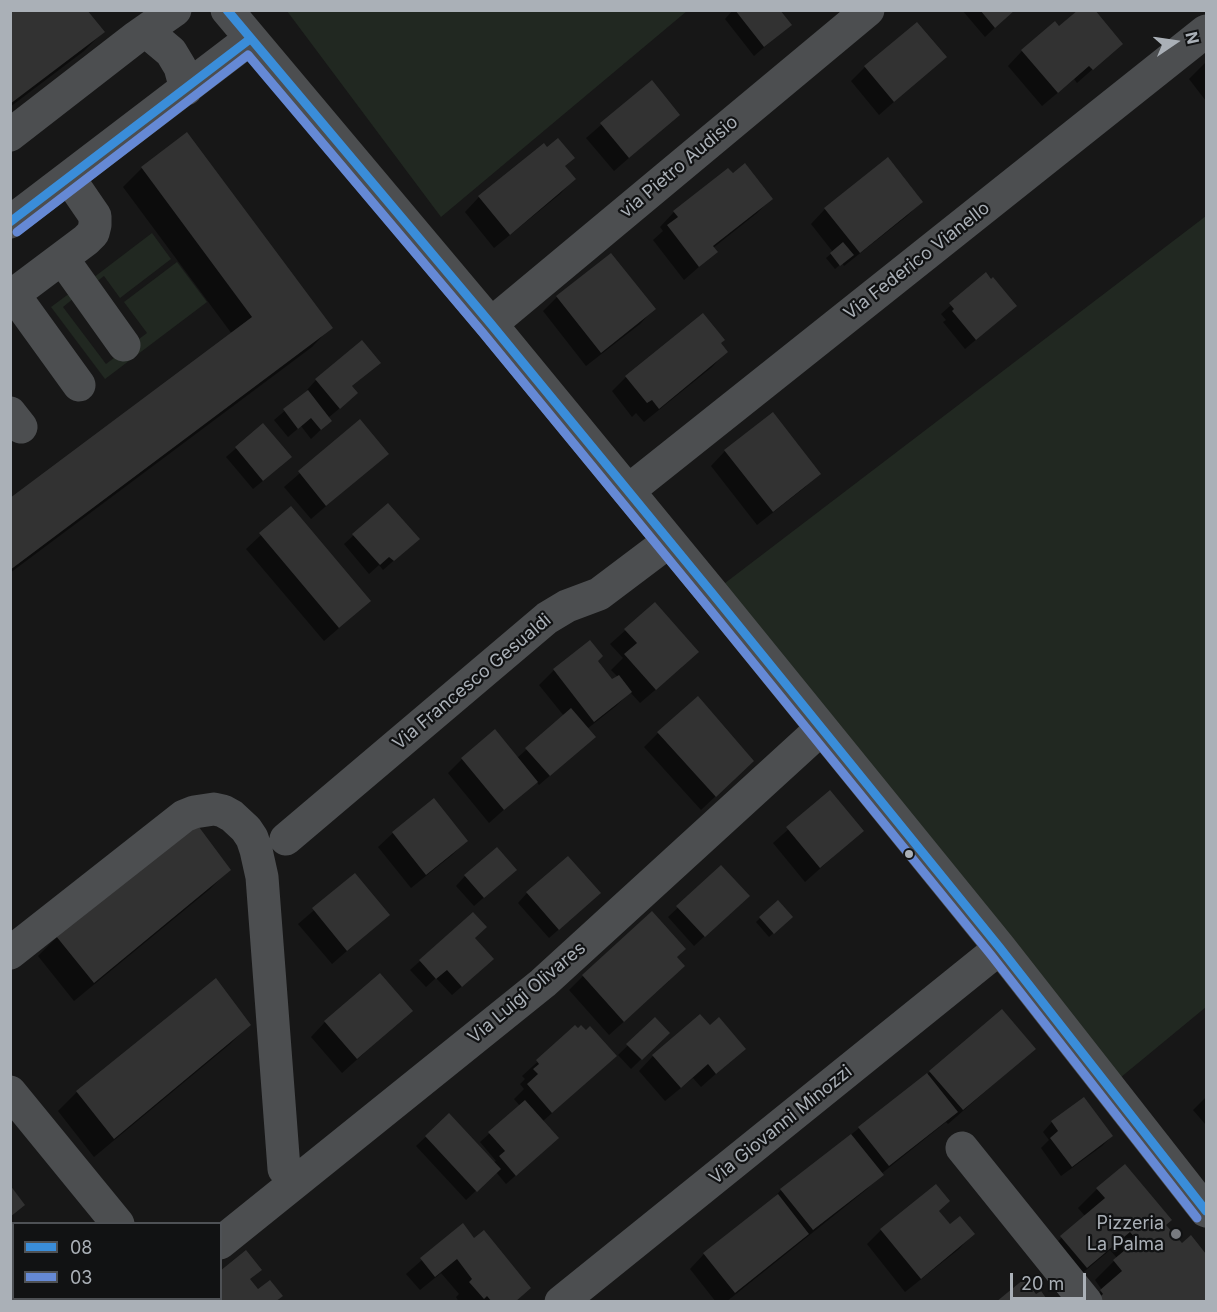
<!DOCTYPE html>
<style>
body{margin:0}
#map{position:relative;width:1217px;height:1312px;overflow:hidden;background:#171717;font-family:Inter,sans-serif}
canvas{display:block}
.frame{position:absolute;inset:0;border:12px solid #aab0b7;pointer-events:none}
.legend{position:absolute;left:12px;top:1222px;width:210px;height:78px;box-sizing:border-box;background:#111213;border:2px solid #4e5155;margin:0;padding:8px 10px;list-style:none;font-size:18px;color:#aab0b7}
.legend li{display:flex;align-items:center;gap:12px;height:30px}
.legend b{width:30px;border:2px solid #4e5155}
.north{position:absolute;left:1145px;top:12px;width:60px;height:60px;-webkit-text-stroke:4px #111213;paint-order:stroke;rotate:77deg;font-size:16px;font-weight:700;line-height:24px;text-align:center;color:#aab0b7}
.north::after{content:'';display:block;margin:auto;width:21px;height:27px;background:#aab0b7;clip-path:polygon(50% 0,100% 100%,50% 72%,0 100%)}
.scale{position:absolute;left:1010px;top:1273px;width:76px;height:27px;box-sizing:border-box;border:3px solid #aab0b7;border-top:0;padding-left:8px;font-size:18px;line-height:21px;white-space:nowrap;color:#aab0b7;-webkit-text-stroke:4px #111213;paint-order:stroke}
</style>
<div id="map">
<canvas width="1217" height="1312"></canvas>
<div class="frame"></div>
<ul class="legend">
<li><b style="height:8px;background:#3a8dd9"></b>08</li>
<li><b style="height:8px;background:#6589d5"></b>03</li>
</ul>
<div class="north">N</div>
<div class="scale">20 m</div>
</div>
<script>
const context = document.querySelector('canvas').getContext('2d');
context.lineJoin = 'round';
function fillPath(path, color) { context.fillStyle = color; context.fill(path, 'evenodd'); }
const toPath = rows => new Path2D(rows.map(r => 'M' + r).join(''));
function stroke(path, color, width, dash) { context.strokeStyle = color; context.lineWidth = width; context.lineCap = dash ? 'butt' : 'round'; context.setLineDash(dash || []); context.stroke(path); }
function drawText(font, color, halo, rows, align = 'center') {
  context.font = font + ' Inter,sans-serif'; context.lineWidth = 4.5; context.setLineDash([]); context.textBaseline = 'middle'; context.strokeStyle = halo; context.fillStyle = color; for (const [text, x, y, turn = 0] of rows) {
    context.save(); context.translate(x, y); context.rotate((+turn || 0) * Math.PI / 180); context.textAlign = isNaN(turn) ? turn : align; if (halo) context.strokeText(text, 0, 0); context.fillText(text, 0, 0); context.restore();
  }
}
fillPath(toPath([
 [287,11,687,11,441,217],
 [1206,216,1206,1007,1109,1087,712,593],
 [152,233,171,259,120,298,104,276,92,285,89,281],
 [177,262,207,302,105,379,51,307,70,293,74,298,63,307,106,364,147,333,124,302]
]), '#212821');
fillPath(toPath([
 [10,10,103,32,84,51,10,107],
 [733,10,778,10,790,25,754,56,725,19],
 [962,10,1013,10,985,37],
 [1059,28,1121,44,1077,83,1074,79,1042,106,1008,66,1022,51],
 [945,57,879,115,851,81,865,67],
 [1206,62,1206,101,1189,79],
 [651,82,678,115,614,171,586,138],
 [564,166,574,179,560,194,494,248,465,212,479,197],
 [142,168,331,327,312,347,10,573,10,500,232,334,123,187],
 [771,199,757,213,713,248,716,252,684,280,653,240,663,231,660,227,674,212],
 [921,202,907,216,844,266,842,263,835,269,826,258,833,252,811,224,825,209],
 [986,274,1005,315,965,349,943,322,946,320,941,314],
 [557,297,654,309,640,324,586,366,543,311],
 [719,344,726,352,712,367,644,422,636,413,632,417,612,391,626,377],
 [369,372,351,387,346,403,328,418,330,421,311,439,301,426,288,437,274,420,308,391,307,390,316,380],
 [772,414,819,474,804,488,757,525,711,466,725,451],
 [360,421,387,454,311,519,284,487],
 [263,425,281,466,253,489,226,457],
 [290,508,354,615,324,641,246,549],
 [354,535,408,548,383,570,379,565,369,574,344,544],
 [655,604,682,667,640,703,630,692,616,706,587,729,584,746,539,785,536,781,489,823,448,773,462,759,517,758,564,716,539,685,554,670,590,642,596,661,612,681,618,677,611,670,623,658,610,644],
 [658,733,738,775,701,810,644,747],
 [829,793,862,831,805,882,773,843],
 [393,833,466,841,452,855,411,888,378,847],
 [721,867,738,905,694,946,668,917],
 [229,870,210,889,74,1001,38,956,57,937],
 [355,875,388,915,332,964,298,924],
 [465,876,505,879,474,906,456,886],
 [527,893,589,903,549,938,518,903],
 [777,902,791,917,769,937,756,922],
 [473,914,474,938,483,968,452,995,436,978,426,987,410,970],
 [675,958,669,981,609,1035,569,990,583,976],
 [411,1011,342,1073,311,1037,325,1022],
 [655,1019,668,1033,631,1069,618,1055],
 [249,1025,230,1044,94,1157,58,1111,77,1092],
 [710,1027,744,1049,701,1087,693,1078,665,1101,639,1071,653,1056],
 [575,1028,600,1070,542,1122,547,1148,506,1184,496,1172,466,1200,416,1146,448,1116,493,1163,496,1161,480,1142,520,1106,514,1099,524,1089,520,1084,525,1079,522,1076],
 [1034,1049,948,1124,946,1122,881,1174,867,1189,726,1302,716,1302,690,1269,704,1254,769,1203,781,1190,930,1072],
 [1206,1097,1206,1125,1193,1110],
 [1084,1099,1112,1136,1102,1146,1061,1176,1041,1148,1049,1140,1043,1132,1052,1122],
 [1097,1189,1164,1225,1181,1245,1191,1237,1206,1256,1206,1302,1090,1302,1102,1290,1095,1280,1117,1258,1110,1250,1067,1286,1042,1256,1085,1216,1078,1208],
 [938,1212,950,1226,973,1234,959,1249,905,1292,867,1244,881,1230],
 [462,1225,516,1302,459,1302,456,1297,459,1294,441,1273,420,1290,406,1274]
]), '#0007');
fillPath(toPath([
 [10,10,87,10,105,32,10,104],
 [735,10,780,10,792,25,764,47],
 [980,10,1015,10,995,28],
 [1078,10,1095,10,1123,44,1093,70,1089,66,1058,93,1021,50,1055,21,1059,26],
 [917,22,947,57,894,102,864,66],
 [652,80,680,115,629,158,600,123],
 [187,132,333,328,10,570,10,498,252,317,141,167],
 [558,138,575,158,565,166,576,179,510,235,478,196,544,143,547,147],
 [888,157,923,202,860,253,824,208],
 [745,163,773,199,713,246,718,252,699,267,667,225,678,217,673,211,728,168,733,173],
 [843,242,854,255,840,266,830,253],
 [611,253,656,309,601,353,556,296],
 [986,272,991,279,993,277,1017,306,976,340,952,311,954,309,949,303],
 [703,313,725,340,721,343,728,352,659,409,652,400,647,403,625,376],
 [362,340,381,363,352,386,358,393,340,409,315,379],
 [308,390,332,421,321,430,311,418,298,429,283,409],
 [773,412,821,474,773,512,724,450],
 [360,419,389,454,326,506,298,471],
 [263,423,292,457,263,481,235,447],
 [388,503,420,539,394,561,389,557,380,565,352,534],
 [291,506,371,601,339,628,259,533],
 [655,602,699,652,656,690,624,654,637,643,624,629],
 [590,640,603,656,598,661,612,679,619,675,632,692,594,722,553,669],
 [698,696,754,761,716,797,657,732],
 [571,708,596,737,550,776,525,748],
 [495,729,538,782,504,810,461,758],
 [830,790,864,831,820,868,786,827],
 [434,798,468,841,426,875,392,832],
 [196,823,231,870,94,983,56,936],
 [497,847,517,870,484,898,464,875],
 [568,856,601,893,559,930,526,892],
 [721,865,750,896,705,937,676,906],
 [355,873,390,915,347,951,312,908],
 [778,900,793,917,774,934,759,917],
 [652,911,686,949,677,957,685,966,624,1022,582,975],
 [473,912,487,927,475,938,494,959,462,987,447,970,436,979,419,960],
 [380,973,413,1011,357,1059,324,1021],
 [216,978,251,1025,114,1139,76,1091],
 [1002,1009,1036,1049,963,1110,929,1071],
 [700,1014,710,1025,719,1017,746,1049,716,1074,708,1064,681,1088,652,1055],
 [655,1017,670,1033,642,1060,626,1044],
 [575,1025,578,1028,581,1025,586,1030,590,1026,617,1056,552,1113,527,1084,538,1074,533,1069,539,1064,536,1060],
 [927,1073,958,1112,889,1166,858,1127],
 [1084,1097,1113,1136,1072,1167,1050,1138,1058,1131,1051,1121],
 [525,1100,559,1138,516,1176,499,1156,505,1151,488,1132],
 [449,1113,501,1169,477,1192,425,1136],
 [851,1134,884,1175,813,1230,780,1189],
 [1125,1164,1172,1220,1166,1225,1182,1243,1191,1235,1206,1254,1206,1302,1094,1302,1103,1294,1100,1290,1122,1271,1113,1260,1137,1240,1130,1232,1087,1268,1060,1236,1105,1198,1096,1188],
 [936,1184,950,1201,939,1211,950,1224,960,1216,975,1234,921,1279,880,1229],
 [10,1185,25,1205,10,1217],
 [778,1194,809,1234,735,1293,703,1253],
 [463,1223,474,1238,484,1230,531,1288,515,1302,492,1302,487,1296,484,1299,469,1282,472,1279,457,1259,435,1277,420,1258],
 [246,1250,262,1270,250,1279,258,1289,270,1280,283,1296,275,1302,183,1302,187,1298,220,1298,220,1271],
 [1024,1279,1036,1294,1041,1291,1049,1302,996,1302],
 [14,1290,14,1298,93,1298,94,1301,10,1302,10,1293]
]), '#323232');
stroke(toPath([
 [227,10,491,324,712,593,1000,948,1206,1211],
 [146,31,171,52,180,67,186,89],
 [10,135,135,38,175,10],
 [10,222,250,39],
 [62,258,124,345],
 [14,295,79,385],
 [10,297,86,240,93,233,95,225,95,216,69,178],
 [491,324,868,10],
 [10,413,21,427],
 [628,491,1206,31],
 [286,839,547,618,567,606,599,594,668,542],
 [10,953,184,816,194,812,214,809,223,811,232,816,246,829,252,838,256,850,262,877,284,1169],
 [10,1092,118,1224],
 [962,1148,1086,1302],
 [220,1243,543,983,821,729],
 [146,1302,150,1298],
 [561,1302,1000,948]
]), '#4c4e50', 33);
stroke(toPath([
 [227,10,491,324,712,593,1000,948,1206,1211],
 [10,222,250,39]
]), '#3a8dd9', 9);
stroke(toPath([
 [17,232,248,55,482,332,703,601,991,955,1197,1218]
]), '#6589d5', 9);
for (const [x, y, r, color] of [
 [909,854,5,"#aab0b7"],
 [1176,1234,6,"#777a7f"]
]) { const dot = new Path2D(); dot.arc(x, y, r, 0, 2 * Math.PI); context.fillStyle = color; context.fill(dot); stroke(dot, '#111213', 2); }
drawText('18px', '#aab0b7', '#111213', [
 ["via Pietro Audisio",679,167,-40],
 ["Via Federico Vianello",917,261,-38],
 ["Via Francesco Gesualdi",472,682,-40],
 ["Via Luigi Olivares",527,993,-40],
 ["Via Giovanni Minozzi",781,1125,-39]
]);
drawText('18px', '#aab0b7', '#111213', [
 ["Pizzeria",1164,1224],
 ["La Palma",1164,1245]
], 'right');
</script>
